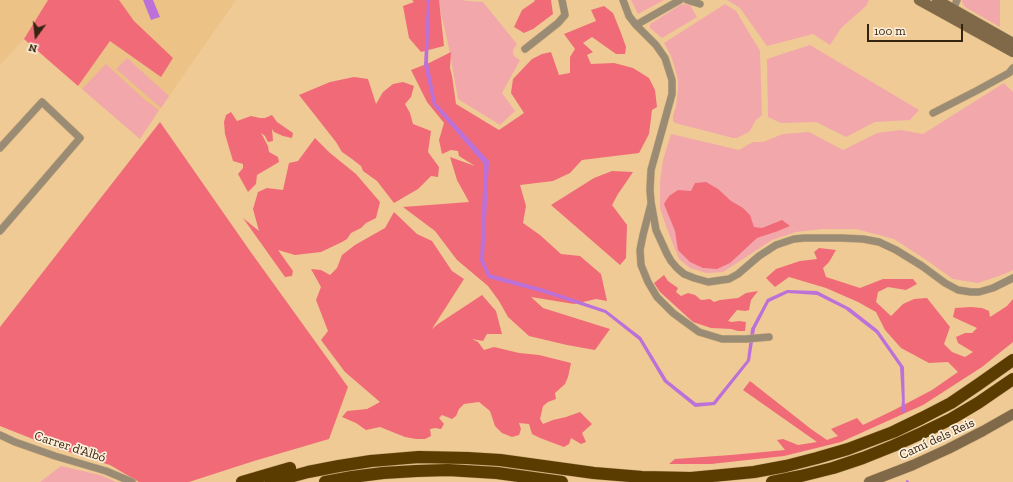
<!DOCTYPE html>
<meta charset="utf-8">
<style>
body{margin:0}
#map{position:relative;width:1013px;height:482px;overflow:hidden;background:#efca95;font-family:"Zilla Slab",serif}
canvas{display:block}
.north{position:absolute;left:16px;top:16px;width:40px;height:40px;-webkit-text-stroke:3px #feefda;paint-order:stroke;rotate:195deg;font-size:11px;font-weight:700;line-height:16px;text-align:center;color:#332510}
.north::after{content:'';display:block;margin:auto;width:14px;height:18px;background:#332510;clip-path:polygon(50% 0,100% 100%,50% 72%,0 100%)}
.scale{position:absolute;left:867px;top:24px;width:96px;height:18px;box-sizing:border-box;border:2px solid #332510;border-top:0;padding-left:5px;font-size:12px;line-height:14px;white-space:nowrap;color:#332510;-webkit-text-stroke:3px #feefda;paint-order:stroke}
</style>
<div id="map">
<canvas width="1013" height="482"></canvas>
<div class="north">N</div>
<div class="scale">100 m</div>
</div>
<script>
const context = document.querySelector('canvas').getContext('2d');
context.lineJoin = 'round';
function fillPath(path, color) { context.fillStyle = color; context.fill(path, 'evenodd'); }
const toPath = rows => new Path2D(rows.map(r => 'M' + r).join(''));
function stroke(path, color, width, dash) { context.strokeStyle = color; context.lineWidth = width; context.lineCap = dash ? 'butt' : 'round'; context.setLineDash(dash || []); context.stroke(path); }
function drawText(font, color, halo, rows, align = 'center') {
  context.font = font + ' "Zilla Slab",serif'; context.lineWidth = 3.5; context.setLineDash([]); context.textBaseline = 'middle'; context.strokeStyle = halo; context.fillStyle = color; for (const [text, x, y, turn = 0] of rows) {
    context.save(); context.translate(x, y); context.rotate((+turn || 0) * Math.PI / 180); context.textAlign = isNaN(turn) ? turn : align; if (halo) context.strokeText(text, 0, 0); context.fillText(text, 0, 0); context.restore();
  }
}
fillPath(toPath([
 [0,0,236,0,169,96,140,139,24,39,0,65]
]), '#ecc286');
fillPath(toPath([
 [438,0,463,0,467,1,483,2,517,44,513,50,513,53,515,57,520,60,502,93,515,111,500,125,458,99,449,48],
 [631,0,664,0,638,14],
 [727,0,869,0,866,6,841,28,830,45,813,34,767,46,740,8],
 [962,0,1000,0,1000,27,965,7,962,2],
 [682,4,690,5,697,17,662,38,650,28,650,24],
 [725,4,736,11,760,51,762,115,756,120,749,132,737,138,733,138,675,123,673,121,673,116,676,107,678,88,678,80,674,65,671,56,664,43],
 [810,45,919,110,910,120,875,122,846,137,816,122,781,123,768,117,767,59],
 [127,58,169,96,161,108,116,69],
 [106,64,145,100,159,110,140,139,82,89],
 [1004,83,1013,92,1013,270,1002,275,978,283,953,279,925,259,894,239,856,229,822,229,796,232,772,240,723,272,706,273,690,268,679,259,667,229,660,208,660,182,663,160,671,134,739,150,753,142,763,142,783,134,809,132,843,150,877,133,901,130,923,134],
 [61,466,100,475,116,482,40,482]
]), '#f2a7ab');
fillPath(toPath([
 [48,0,119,0,134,21,173,58,161,77,110,41,78,86,24,39],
 [412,0,439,0,444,46,421,52,409,38,403,6,414,2],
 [534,0,551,0,553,14,533,29,524,33,514,27,522,10,535,1],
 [604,6,613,13,621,33,626,47,625,54,616,54,592,37,583,43,593,52,587,55,591,64,614,63,633,68,649,78,655,90,657,107,652,110,649,134,639,153,582,160,570,173,553,181,520,185,526,206,523,223,540,235,561,254,580,256,601,274,607,301,596,299,574,304,531,297,543,308,610,329,595,350,567,345,529,336,508,317,499,301,488,286,457,260,435,231,403,207,469,202,457,180,450,157,475,166,459,156,458,151,451,150,442,154,439,140,444,123,427,102,411,70,429,63,451,52,450,68,452,76,456,104,499,130,524,113,511,93,513,79,532,59,542,54,551,52,559,75,570,73,570,57,575,49,564,34,596,21,591,10],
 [354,77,368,79,376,104,383,92,393,84,403,82,414,86,411,97,405,104,410,113,413,124,431,131,428,152,439,167,438,177,431,176,418,189,394,203,377,181,363,171,361,166,352,159,342,152,336,142,299,95,330,82],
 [231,112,237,121,251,116,260,118,265,118,272,115,277,122,293,133,292,138,283,136,274,132,272,129,273,141,268,142,265,136,261,133,268,146,269,152,278,157,279,162,257,175,256,184,248,192,238,174,243,168,243,164,233,161,225,134,224,122,226,115],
 [160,122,250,251,348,387,329,439,254,461,189,482,139,482,110,465,53,447,0,426,0,327],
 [315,138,330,153,356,174,380,202,376,218,366,223,361,228,351,233,347,239,342,242,321,252,295,255,278,250,293,271,292,276,285,277,243,218,259,231,253,209,258,192,267,188,283,190,289,163,298,161],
 [612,171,633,172,618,194,612,205,627,225,626,258,620,265,551,205,594,178],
 [706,182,718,189,731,201,743,208,750,215,754,227,762,228,782,220,790,226,778,231,757,238,730,263,717,269,703,268,690,262,678,250,675,231,664,204,669,196,678,190,691,191,695,183],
 [394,212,417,234,432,241,452,271,464,279,432,329,438,324,482,295,496,311,502,334,487,334,483,341,472,339,478,342,484,350,494,347,519,353,539,355,571,363,568,377,565,384,555,393,556,399,548,402,543,406,540,419,543,424,553,420,566,417,580,412,592,424,582,433,586,442,581,444,571,438,569,444,564,447,540,438,532,434,529,424,519,423,521,429,519,435,512,437,502,433,495,426,490,411,479,402,464,404,459,409,456,416,452,419,442,415,439,418,444,424,441,429,435,428,430,429,431,436,425,439,416,439,405,437,380,427,366,430,356,423,342,417,347,411,367,409,380,402,345,372,321,340,328,331,316,300,321,287,311,269,321,270,330,275,337,268,342,255,355,245,385,228],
 [819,248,836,250,829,262,823,268,826,277,860,288,883,279,913,279,917,284,906,290,888,287,878,292,876,302,891,316,903,304,914,299,927,298,950,327,944,344,952,352,965,357,973,352,958,343,956,337,965,333,972,333,977,328,953,317,955,308,971,307,982,308,989,311,990,317,1007,306,1013,299,1013,342,982,367,923,405,841,442,784,456,711,464,669,464,675,459,731,455,785,450,777,440,783,439,798,445,817,442,743,390,750,381,811,429,827,440,838,436,831,429,857,418,863,425,894,410,932,390,958,372,948,362,929,363,901,348,885,330,876,312,858,302,826,288,789,277,775,287,766,278,776,269,800,261,817,259,814,252],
 [664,275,668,281,678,288,676,292,681,296,688,293,695,295,701,300,710,299,714,302,720,300,738,298,746,293,758,291,751,300,749,310,745,311,737,310,728,321,732,322,739,321,746,322,745,331,738,331,731,329,711,328,693,322,660,292,654,283]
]), '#f16a78');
fillPath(toPath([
 [143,0,153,0,160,17,151,20],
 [425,0,430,0,428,62,436,103,489,161,484,260,490,274,544,289,606,310,641,337,667,380,696,403,713,402,747,360,751,329,767,299,787,290,817,291,850,308,878,330,904,367,905,412,901,413,902,400,900,367,876,333,845,309,817,295,788,293,769,302,755,329,750,361,715,405,695,407,664,382,639,340,605,313,544,293,488,278,480,261,484,164,433,105,424,65,427,2]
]), '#bc71d9');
stroke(toPath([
 [907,481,908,482]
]), '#bc71d9', 2);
const street = toPath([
 [623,0,629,16,636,25,656,45,665,58,672,80,672,94,651,170,650,190,651,202,656,230,667,254,671,261,677,268,684,274,694,278,708,282,729,279,738,274,759,256,776,245,794,239,804,238,841,238,863,239,879,242,896,250,922,266,945,283,958,290,971,292,979,292,993,288,1013,278],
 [687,0,700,4],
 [953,10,957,0],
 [636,25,680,0],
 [525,49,558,23,565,15,562,0],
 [933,113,976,91,1009,73,1013,68],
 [0,148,42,102,80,138,0,231],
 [651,204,643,235,640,250,641,265,648,282,657,297,673,313,699,332,722,339,746,339,769,337],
 [0,435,15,442,55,456,106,471,132,482]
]);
const secondary = toPath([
 [919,0,1013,52],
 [937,0,1013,43],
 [869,482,913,465,948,449,983,431,1013,414]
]);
const highway = toPath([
 [242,482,290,468],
 [271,482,308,472,339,466,371,461,419,457,467,458,500,460,594,473,642,477,691,478,723,475,754,472,786,466,817,458,848,449,893,432,922,418,951,403,979,384,1013,360],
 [325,482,352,477,383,473,416,471,448,470,497,473,562,482],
 [772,482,801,476,833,468,863,458,893,446,922,433,951,419,978,403,1013,379]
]);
stroke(street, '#c9a97a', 8);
stroke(secondary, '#c9a97a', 11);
stroke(highway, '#c9a97a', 13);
stroke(street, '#9a8b75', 7);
stroke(secondary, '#7f6948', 10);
stroke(highway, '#5a3b00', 12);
drawText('13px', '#332510', '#feefda', [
 ["Camí dels Reis",937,439,-25],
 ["Carrer d'Albó",70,447,18]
]);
</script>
